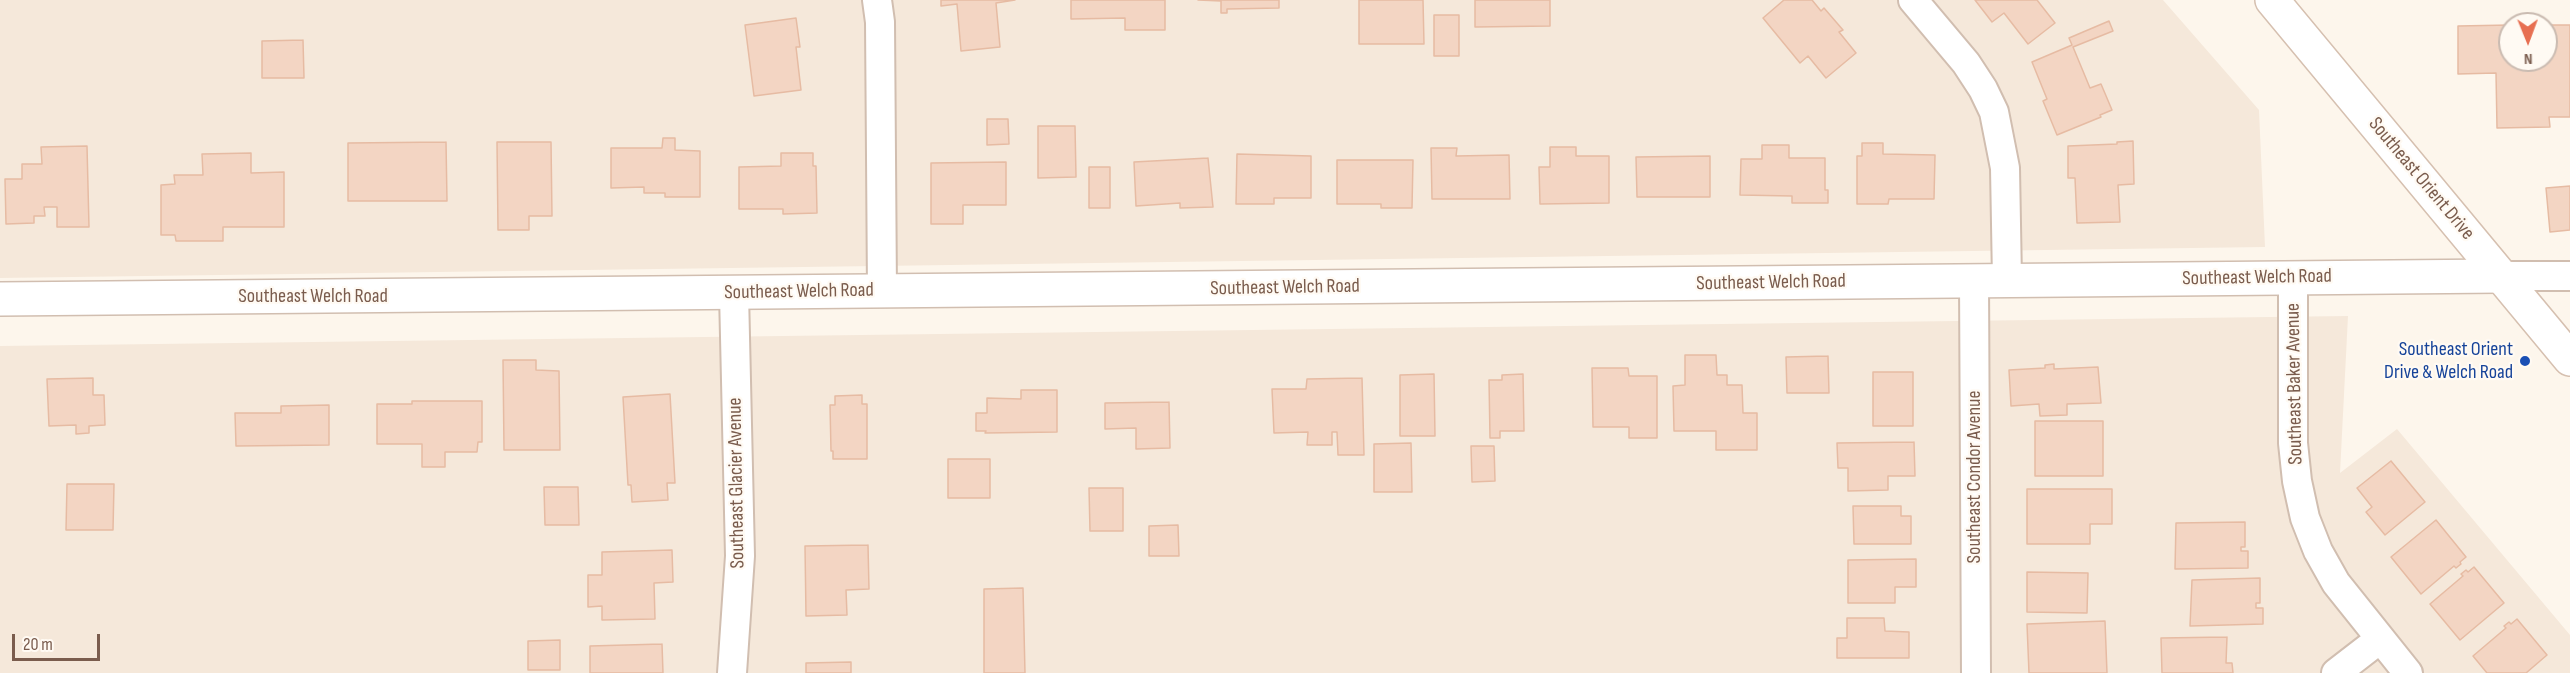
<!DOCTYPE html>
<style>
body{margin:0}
#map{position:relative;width:2570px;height:673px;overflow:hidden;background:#fdf6ec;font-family:"Sofia Sans Condensed",sans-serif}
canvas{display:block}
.north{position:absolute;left:2498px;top:12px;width:60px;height:60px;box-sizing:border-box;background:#fffaf3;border:2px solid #cabbb1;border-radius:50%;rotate:179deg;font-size:16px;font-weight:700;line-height:24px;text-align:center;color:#7a5c4d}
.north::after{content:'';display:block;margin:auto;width:21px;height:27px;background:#e76f51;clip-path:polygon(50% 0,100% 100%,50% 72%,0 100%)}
.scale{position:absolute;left:12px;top:634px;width:88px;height:27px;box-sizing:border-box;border:3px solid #7a5c4d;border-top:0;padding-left:8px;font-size:18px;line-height:21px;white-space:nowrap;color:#7a5c4d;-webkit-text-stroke:4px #fffaf3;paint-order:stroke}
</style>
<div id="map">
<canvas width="2570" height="673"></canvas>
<div class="north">N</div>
<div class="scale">20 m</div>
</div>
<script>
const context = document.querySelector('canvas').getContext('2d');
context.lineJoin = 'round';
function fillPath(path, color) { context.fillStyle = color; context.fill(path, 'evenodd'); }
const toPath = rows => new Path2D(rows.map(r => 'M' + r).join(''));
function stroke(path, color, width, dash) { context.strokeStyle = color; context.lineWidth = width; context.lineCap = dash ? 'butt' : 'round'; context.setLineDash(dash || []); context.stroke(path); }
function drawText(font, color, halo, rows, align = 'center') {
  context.font = font + ' "Sofia Sans Condensed",sans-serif'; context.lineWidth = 4.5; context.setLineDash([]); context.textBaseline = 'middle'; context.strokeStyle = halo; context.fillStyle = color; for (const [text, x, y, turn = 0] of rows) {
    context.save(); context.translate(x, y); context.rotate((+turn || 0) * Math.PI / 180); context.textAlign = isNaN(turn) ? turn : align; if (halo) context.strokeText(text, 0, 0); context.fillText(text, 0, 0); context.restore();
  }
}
fillPath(toPath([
 [0,0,2163,0,2259,110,2265,247,0,278],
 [2348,316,2340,473,2397,429,2570,635,2570,673,0,673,0,346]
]), '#f5e8da');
const building = toPath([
 [941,0,1015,0,996,3,1000,47,961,51,957,4,941,6,941,0],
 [1071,0,1165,0,1165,30,1125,30,1125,18,1071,19,1071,0],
 [1279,0,1279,8,1227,9,1227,13,1221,13,1221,1,1198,0,1279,0],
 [1359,0,1423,0,1424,44,1359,44,1359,0],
 [1475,0,1550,0,1550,26,1475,27,1475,0],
 [1784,0,1812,0,1821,11,1824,8,1843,30,1839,32,1856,53,1826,78,1808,56,1800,63,1763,18,1784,0],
 [1975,0,2037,0,2055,23,2028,44,2004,13,1992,22,1975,0],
 [1434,15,1459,15,1459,56,1434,56,1434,15],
 [796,18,800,47,796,47,801,90,754,96,745,25,796,18],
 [2109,21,2113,31,2073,47,2090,88,2101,84,2112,110,2100,115,2101,117,2057,135,2043,101,2047,99,2032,62,2072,45,2069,38,2109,21],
 [2510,25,2510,60,2546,60,2546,25,2570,25,2570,117,2549,117,2550,127,2497,128,2496,73,2458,74,2458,26,2510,25],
 [303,40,304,78,262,78,262,41,303,40],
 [987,119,1008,119,1009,144,987,145,987,119],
 [1038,126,1075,126,1076,177,1038,178,1038,126],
 [663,138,675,138,675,150,700,151,700,197,665,197,665,193,644,193,644,187,611,188,611,148,662,148,663,138],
 [2133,141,2134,184,2118,185,2120,222,2077,223,2075,178,2068,178,2068,146,2117,144,2117,142,2133,141],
 [446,142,447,201,348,201,348,143,446,142],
 [497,142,551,142,552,216,529,216,529,230,498,230,497,142],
 [1862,143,1883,143,1883,154,1935,155,1934,199,1889,199,1888,204,1857,204,1857,156,1862,156,1862,143],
 [1762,145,1789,145,1789,158,1825,158,1825,190,1828,190,1828,203,1792,203,1792,196,1740,195,1741,159,1762,159,1762,145],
 [87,146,89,227,57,227,57,207,44,207,45,216,34,216,34,223,6,224,5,179,22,179,22,164,42,164,41,147,87,146],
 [1550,147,1576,147,1576,156,1609,156,1609,203,1540,204,1539,167,1550,167,1550,147],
 [1431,148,1457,148,1456,156,1509,155,1510,199,1432,199,1431,148],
 [251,153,251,173,284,172,284,227,223,227,223,241,176,241,175,235,161,235,161,185,175,184,174,175,203,175,202,154,251,153],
 [781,153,813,153,813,166,816,166,817,213,783,214,783,209,739,209,739,167,781,166,781,153],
 [1237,154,1311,156,1311,198,1274,198,1274,204,1236,204,1237,154],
 [1710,156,1710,197,1637,197,1636,157,1710,156],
 [1208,158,1213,207,1180,208,1180,203,1136,206,1134,162,1208,158],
 [1337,160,1413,160,1412,208,1381,208,1381,204,1337,204,1337,160],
 [1006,162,1006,205,963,205,963,224,931,224,931,163,1006,162],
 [1089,167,1110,167,1110,208,1089,208,1089,167],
 [2570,186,2570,230,2550,232,2546,188,2570,186],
 [1685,355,1716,355,1717,375,1727,375,1727,385,1742,385,1743,413,1757,413,1757,450,1716,450,1716,431,1674,431,1673,386,1685,385,1685,355],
 [1828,356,1829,393,1787,393,1786,357,1828,356],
 [503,360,536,360,536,370,559,371,560,450,504,450,503,360],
 [2054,364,2054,369,2098,367,2101,403,2067,404,2067,415,2040,416,2039,404,2011,406,2009,370,2045,368,2045,365,2054,364],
 [1592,368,1628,368,1629,376,1657,376,1657,438,1629,438,1629,427,1593,427,1592,368],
 [1873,372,1913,372,1913,426,1873,426,1873,372],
 [1434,374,1435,436,1400,436,1400,375,1434,374],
 [1523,374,1524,431,1500,431,1500,438,1490,438,1489,380,1502,380,1502,375,1523,374],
 [93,378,93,395,104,395,105,425,89,426,89,433,76,434,76,425,49,426,47,379,93,378],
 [1362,378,1364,455,1338,455,1337,432,1332,432,1332,445,1307,445,1308,432,1274,433,1272,389,1306,389,1307,379,1362,378],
 [1021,390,1057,390,1057,432,985,433,986,431,976,431,976,413,987,413,987,398,1021,399,1021,390],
 [670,394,675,483,667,483,668,500,632,502,631,485,628,485,623,397,670,394],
 [862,395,862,404,867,404,867,459,833,459,833,451,831,451,830,405,835,405,835,396,862,395],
 [412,401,482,401,482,442,478,442,477,452,445,452,445,467,422,467,422,444,377,444,377,404,412,404,412,401],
 [1169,402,1170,448,1136,449,1136,428,1105,429,1105,403,1169,402],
 [329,405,329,445,236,446,235,413,281,413,281,406,329,405],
 [2035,421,2103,421,2103,476,2035,476,2035,421],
 [1914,442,1915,476,1888,476,1888,490,1848,491,1848,468,1838,468,1837,443,1914,442],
 [1411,443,1412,492,1374,492,1374,444,1411,443],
 [1471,446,1494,446,1495,481,1472,482,1471,446],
 [948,459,990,459,990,498,948,498,948,459],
 [2391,461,2425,502,2385,535,2366,512,2372,507,2357,488,2391,461],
 [67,484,114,484,113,530,66,530,67,484],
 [544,487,578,487,579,525,545,525,544,487],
 [1089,488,1123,488,1123,531,1090,531,1089,488],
 [2027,489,2112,489,2112,524,2090,524,2090,544,2027,544,2027,489],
 [1853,506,1901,506,1901,516,1911,516,1911,544,1854,544,1853,506],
 [2436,520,2466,557,2460,562,2461,564,2456,568,2454,566,2421,594,2391,557,2436,520],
 [2245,522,2245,547,2241,547,2241,551,2248,551,2248,568,2175,569,2176,523,2245,522],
 [1178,525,1179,556,1149,556,1149,526,1178,525],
 [868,545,869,589,846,590,847,615,806,616,805,546,868,545],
 [672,550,673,582,654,583,655,619,602,620,602,606,588,607,588,575,602,575,602,552,672,550],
 [1916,559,1916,587,1895,587,1895,603,1848,603,1848,560,1916,559],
 [2474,567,2504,603,2460,640,2430,604,2463,576,2461,574,2466,570,2468,572,2474,567],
 [2027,572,2088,573,2087,613,2027,612,2027,572],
 [2260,578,2260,603,2256,603,2256,608,2263,608,2263,624,2190,626,2192,580,2260,578],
 [1023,588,1025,673,984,673,984,589,1023,588],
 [1847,618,1884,618,1885,631,1909,632,1909,658,1837,658,1837,638,1847,638,1847,618],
 [2517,619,2547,655,2526,673,2487,673,2473,656,2506,628,2504,626,2509,622,2511,624,2517,619],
 [2105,621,2107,673,2029,673,2027,624,2105,621],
 [2227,637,2226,663,2232,663,2233,673,2162,673,2161,638,2227,637],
 [560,640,560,670,528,670,528,641,560,640],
 [662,644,663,673,590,673,590,646,662,644],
 [851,662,851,673,806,673,806,663,851,662]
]);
fillPath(building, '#f3d5c3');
stroke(building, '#e6bba3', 1.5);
const minor = toPath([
 [877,0,880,22,882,292],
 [1913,0,1966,63,1983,89,1994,112,2005,168,2007,280],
 [2501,276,2570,276],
 [2293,277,2293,443,2297,481,2305,518,2318,551,2336,583,2408,673],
 [1974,280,1976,673],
 [732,673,740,556,734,293],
 [2336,673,2380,639]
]);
const tertiary = toPath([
 [0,299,2501,276]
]);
const secondary = toPath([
 [2272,0,2570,359]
]);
stroke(minor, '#d1beb0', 32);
stroke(tertiary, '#d1beb0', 36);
stroke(secondary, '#d6c0b0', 36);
stroke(minor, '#fff', 28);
stroke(tertiary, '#fff', 33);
stroke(secondary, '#fff', 33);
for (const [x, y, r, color] of [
 [2525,361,6,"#1a4fb4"]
]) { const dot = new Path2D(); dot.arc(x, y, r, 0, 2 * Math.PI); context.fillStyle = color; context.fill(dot); stroke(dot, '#fffaf3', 2); }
drawText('20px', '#7a5c4d', '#fffaf3', [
 ["Southeast Orient Drive",2421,179,50],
 ["Southeast Welch Road",2257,278,-1],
 ["Southeast Welch Road",1771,283,-1],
 ["Southeast Welch Road",1285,288,-1],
 ["Southeast Welch Road",799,292,-1],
 ["Southeast Welch Road",313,297],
 ["Southeast Baker Avenue",2295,384,-91],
 ["Southeast Condor Avenue",1975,477,-90],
 ["Southeast Glacier Avenue",737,483,-91]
]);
drawText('20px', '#164399', '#fffaf3', [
 ["Southeast Orient",2513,350],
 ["Drive & Welch Road",2513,373]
], 'right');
</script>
